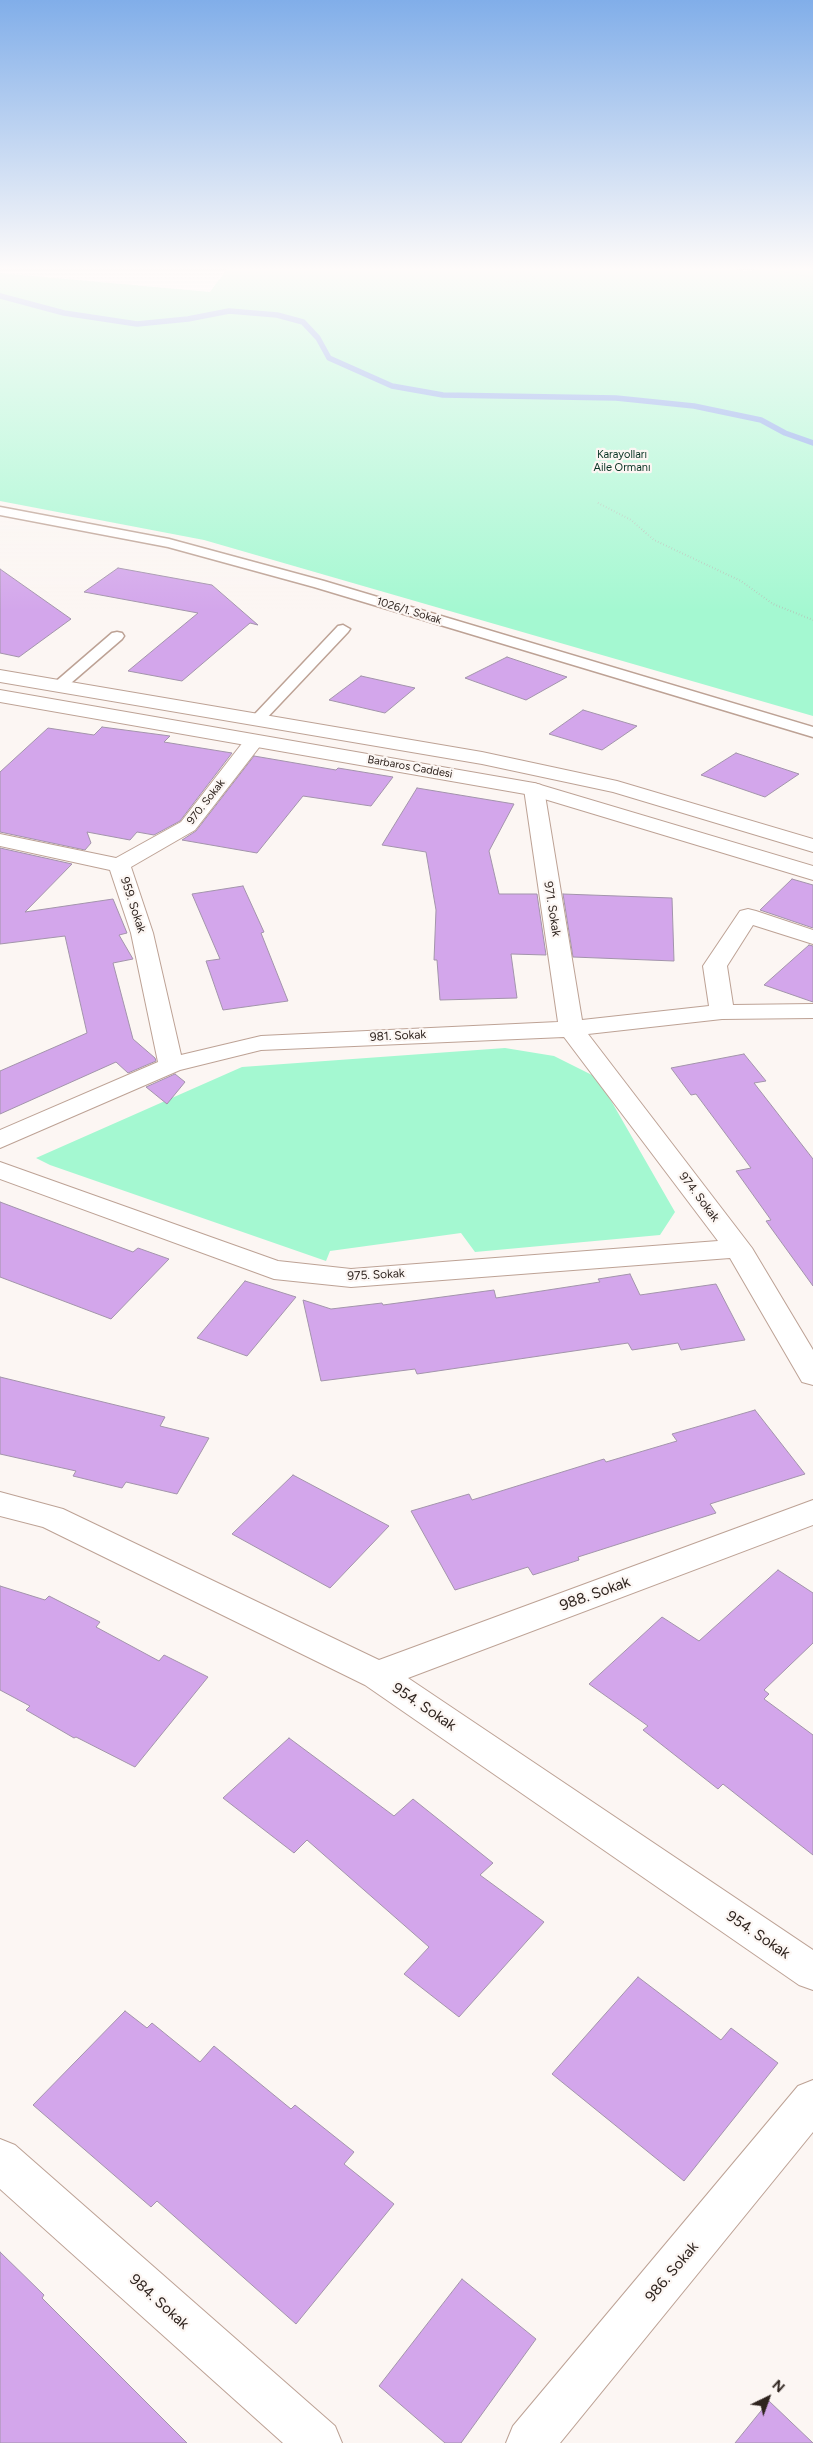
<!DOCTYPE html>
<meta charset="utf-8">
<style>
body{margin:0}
#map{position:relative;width:813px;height:2443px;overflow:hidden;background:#fcf6f3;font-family:Figtree,sans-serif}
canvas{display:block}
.north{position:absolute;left:743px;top:2373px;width:50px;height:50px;-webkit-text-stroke:4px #fcf6f3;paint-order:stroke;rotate:42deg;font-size:14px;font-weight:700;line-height:20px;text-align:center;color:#2f241f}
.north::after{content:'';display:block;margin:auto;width:18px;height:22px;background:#2f241f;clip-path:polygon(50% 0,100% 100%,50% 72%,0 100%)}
</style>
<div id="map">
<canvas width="813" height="2443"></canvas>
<div class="north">N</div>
</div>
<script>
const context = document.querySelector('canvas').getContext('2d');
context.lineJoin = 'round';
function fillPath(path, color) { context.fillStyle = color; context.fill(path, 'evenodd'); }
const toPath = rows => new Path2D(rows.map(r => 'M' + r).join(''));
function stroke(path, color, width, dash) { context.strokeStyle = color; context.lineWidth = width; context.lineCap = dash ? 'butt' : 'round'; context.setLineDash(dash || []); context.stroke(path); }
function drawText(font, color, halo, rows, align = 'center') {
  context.font = font + ' Figtree,sans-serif'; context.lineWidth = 4.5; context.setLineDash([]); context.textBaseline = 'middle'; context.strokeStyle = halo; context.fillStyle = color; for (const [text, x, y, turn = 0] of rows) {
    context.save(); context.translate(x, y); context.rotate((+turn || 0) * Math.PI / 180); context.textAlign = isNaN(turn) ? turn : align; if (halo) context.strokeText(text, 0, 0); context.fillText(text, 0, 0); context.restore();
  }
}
fillPath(toPath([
 [227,269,730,269,748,271,761,269,813,269,813,716,204,540,0,501,0,273,210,292],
 [505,1048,554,1056,598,1078,675,1212,660,1235,475,1252,461,1233,330,1251,326,1261,50,1165,36,1158,242,1067]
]), '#a4f8d1');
stroke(toPath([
 [0,296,64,313,137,324,188,319,229,311,277,315,303,322,318,338,329,358,392,386,443,395,616,398,694,406,761,420,785,433,813,443]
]), '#86a6eb', 5.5);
const building = toPath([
 [118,568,212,585,258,625,250,623,182,681,128,671,198,613,84,592,118,568],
 [0,569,71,619,19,657,0,653,0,569],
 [507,657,567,677,526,700,465,678,507,657],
 [361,676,415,688,385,713,329,700,361,676],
 [583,710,637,726,602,750,549,734,583,710],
 [102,727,170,736,164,742,232,753,180,821,154,835,137,832,130,840,87,832,91,843,85,850,0,832,0,772,48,728,94,735,102,727],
 [736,753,799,774,765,797,701,775,736,753],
 [254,756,336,770,338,768,393,777,371,806,303,796,257,853,182,840,196,831,254,756],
 [417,788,514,804,489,851,499,894,537,894,546,955,511,954,517,998,440,1000,437,960,434,960,436,910,426,852,382,845,417,788],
 [0,848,72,864,25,912,113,899,127,933,119,935,133,959,113,963,133,1039,155,1058,156,1061,128,1073,116,1062,0,1114,0,1071,87,1033,65,936,0,944,0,848],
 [792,879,813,885,813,928,760,910,792,879],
 [243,886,264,932,261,933,288,1001,223,1010,206,961,220,959,192,894,243,886],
 [563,894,672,898,674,961,573,957,563,894],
 [809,945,813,946,813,1002,764,985,809,945],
 [744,1054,766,1081,754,1083,813,1159,813,1286,766,1221,771,1220,736,1171,751,1168,696,1094,691,1095,671,1068,744,1054],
 [175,1074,185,1082,167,1104,146,1087,175,1074],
 [0,1202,133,1252,138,1248,169,1259,111,1319,0,1277,0,1202],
 [630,1274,640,1295,716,1284,745,1340,681,1350,678,1343,632,1350,628,1343,417,1374,415,1369,321,1381,303,1300,331,1309,382,1303,383,1305,494,1290,496,1298,600,1282,598,1279,630,1274],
 [245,1281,296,1297,247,1356,197,1338,245,1281],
 [0,1377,165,1417,160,1426,209,1438,177,1494,126,1482,122,1488,73,1476,76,1471,0,1454,0,1377],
 [755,1410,805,1474,710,1504,716,1513,578,1557,579,1560,533,1575,528,1567,455,1590,411,1511,469,1494,472,1500,604,1459,606,1462,677,1441,672,1434,755,1410],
 [293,1475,389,1526,330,1588,232,1534,293,1475],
 [778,1570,813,1593,813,1643,764,1690,769,1694,764,1699,813,1735,813,1855,723,1784,718,1789,643,1730,648,1726,589,1684,662,1617,699,1641,778,1570],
 [0,1586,45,1600,49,1596,100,1622,96,1627,159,1661,164,1655,208,1677,135,1767,76,1737,74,1738,26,1710,30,1706,0,1690,0,1586],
 [289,1738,394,1816,413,1799,493,1863,480,1875,544,1922,459,2017,404,1974,429,1947,307,1840,294,1853,223,1798,289,1738],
 [638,1977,721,2040,731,2028,778,2063,684,2181,552,2074,638,1977],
 [125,2011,147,2028,152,2023,200,2062,214,2046,291,2109,295,2105,354,2152,344,2164,394,2204,296,2324,157,2201,151,2207,33,2105,125,2011],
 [0,2252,44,2295,42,2298,187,2443,0,2443,0,2252],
 [462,2279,536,2339,461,2443,445,2443,379,2386,462,2279],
 [769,2401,813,2443,735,2443,769,2401]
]);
fillPath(building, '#d3a6eb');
stroke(building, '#a394ab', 1);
const lane = toPath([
 [0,507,169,539,324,581,813,727,813,737,314,587,168,547,0,515,0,507],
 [343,625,350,629,348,632,263,722,253,722,251,719,253,716,338,626,343,625],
 [117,632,122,633,124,636,122,639,64,689,54,689,52,686,54,683,112,633,117,632]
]);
const street = toPath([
 [254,735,261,737,264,741,195,830,131,867,153,933,181,1055,261,1036,558,1022,524,789,527,785,534,783,541,785,544,789,582,1020,709,1006,703,966,740,911,748,909,756,911,813,930,813,944,753,925,727,966,733,1005,813,1004,813,1018,722,1019,588,1034,752,1248,813,1350,813,1385,802,1382,730,1258,351,1287,274,1279,0,1179,0,1162,278,1261,351,1269,718,1241,564,1037,261,1050,180,1070,0,1148,0,1130,158,1062,131,933,110,870,0,846,0,834,116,858,181,822,247,737,254,735],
 [0,1492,63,1509,379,1660,813,1500,813,1525,408,1678,813,1950,813,1990,799,1985,365,1685,43,1527,0,1516,0,1492],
 [813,2080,813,2132,560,2443,506,2443,513,2426,798,2086,813,2080],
 [0,2139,15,2145,335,2426,342,2443,283,2443,0,2189,0,2139]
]);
const secondary = toPath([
 [0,670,482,752,617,781,813,839,813,852,613,792,482,764,0,682,0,670],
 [0,690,534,783,813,866,813,880,531,795,0,702,0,690]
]);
stroke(lane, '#bda295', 3);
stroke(street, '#bda295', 2);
stroke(secondary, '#bda295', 2);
stroke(toPath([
 [769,269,813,278],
 [506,282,534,281,535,277,517,269]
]), '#bbb3b0', 1, [0.5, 2]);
stroke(toPath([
 [598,503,631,520,654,540,741,581,773,604,813,620]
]), '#bbb3b0', 2, [0.5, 2.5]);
fillPath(lane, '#fff');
fillPath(street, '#fff');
fillPath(secondary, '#fff');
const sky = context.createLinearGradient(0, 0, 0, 611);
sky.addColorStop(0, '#81aee9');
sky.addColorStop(0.44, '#fefbfa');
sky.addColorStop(1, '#fefbfa00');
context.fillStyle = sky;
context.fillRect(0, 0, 813, 611);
drawText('11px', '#093424', '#fcf6f3', [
 ["Karayolları",622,455],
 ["Aile Ormanı",622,468]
]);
drawText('11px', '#2f241f', '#fcf6f3', [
 ["1026/1. Sokak",409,611,17],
 ["Barbaros Caddesi",410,767,10],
 ["970. Sokak",206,802,-52]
]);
drawText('12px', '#2f241f', '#fcf6f3', [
 ["959. Sokak",133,905,72],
 ["971. Sokak",552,909,81],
 ["981. Sokak",398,1036,-3],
 ["974. Sokak",699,1197,53],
 ["975. Sokak",376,1275,-3]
]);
drawText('15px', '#2f241f', '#fcf6f3', [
 ["988. Sokak",595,1594,-20],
 ["954. Sokak",424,1707,34],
 ["954. Sokak",758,1935,34],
 ["986. Sokak",672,2272,-50],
 ["984. Sokak",159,2302,42]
]);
</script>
